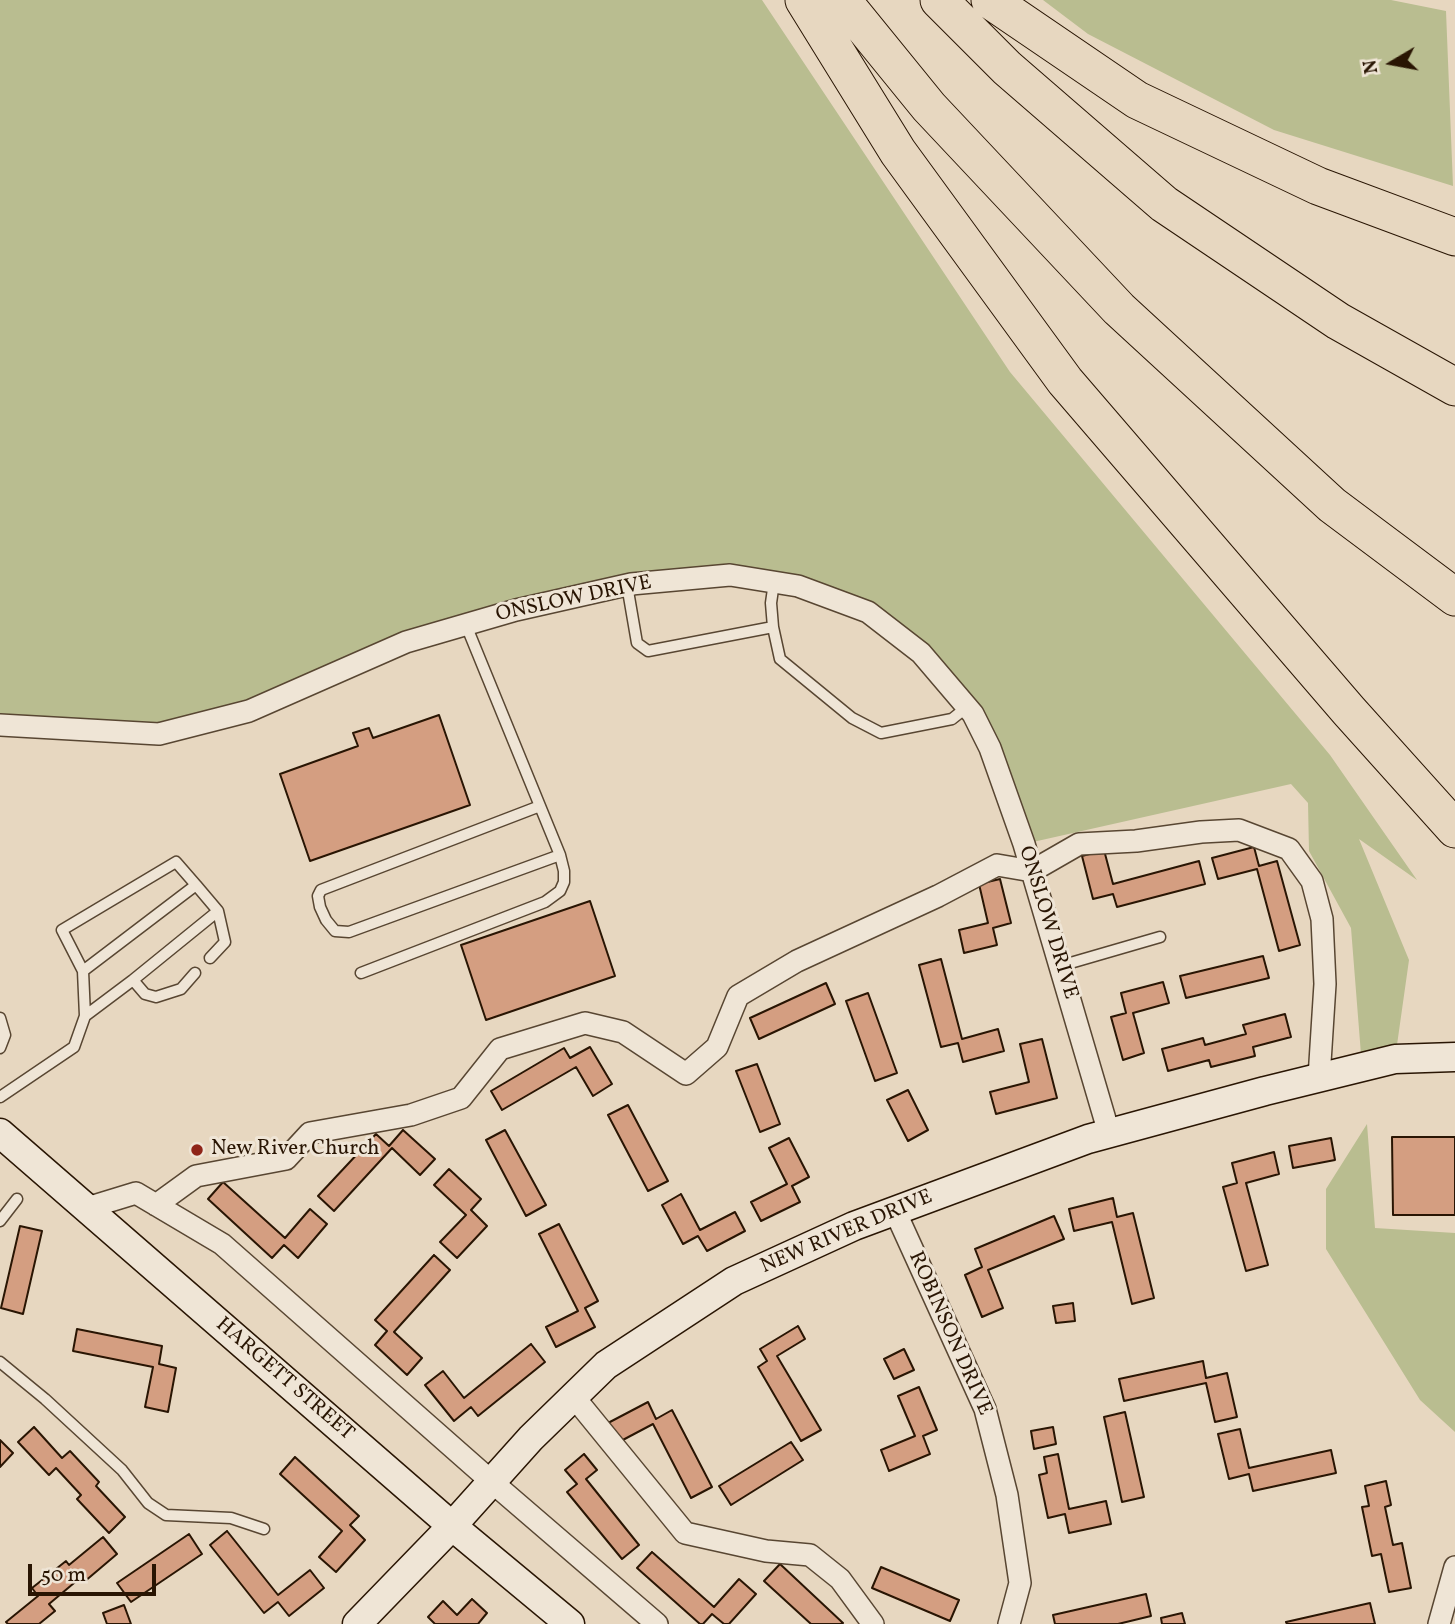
<!DOCTYPE html>
<style>
body{margin:0}
#map{position:relative;width:1455px;height:1624px;overflow:hidden;background:#e7d7c0;font-family:Vollkorn,serif}
canvas{display:block}
.north{position:absolute;left:1357px;top:28px;width:70px;height:70px;-webkit-text-stroke:5px #efe5d6;paint-order:stroke;rotate:260deg;font-size:19px;font-weight:700;line-height:28px;text-align:center;color:#291503}
.north::after{content:'';display:block;margin:auto;width:24px;height:32px;background:#291503;clip-path:polygon(50% 0,100% 100%,50% 72%,0 100%)}
.scale{position:absolute;left:28px;top:1564px;width:128px;height:32px;box-sizing:border-box;border:4px solid #291503;border-top:0;padding-left:9px;font-size:21px;line-height:24px;white-space:nowrap;color:#291503;-webkit-text-stroke:5px #efe5d6;paint-order:stroke}
</style>
<div id="map">
<canvas width="1455" height="1624"></canvas>
<div class="north">N</div>
<div class="scale">50 m</div>
</div>
<script>
const context = document.querySelector('canvas').getContext('2d');
context.lineJoin = 'round';
function fillPath(path, color) { context.fillStyle = color; context.fill(path, 'evenodd'); }
const toPath = rows => new Path2D(rows.map(r => 'M' + r).join(''));
function stroke(path, color, width, dash) { context.strokeStyle = color; context.lineWidth = width; context.lineCap = dash ? 'butt' : 'round'; context.setLineDash(dash || []); context.stroke(path); }
function drawText(font, color, halo, rows, align = 'center') {
  context.font = font + ' Vollkorn,serif'; context.lineWidth = 6; context.setLineDash([]); context.textBaseline = 'middle'; context.strokeStyle = halo; context.fillStyle = color; for (const [text, x, y, turn = 0] of rows) {
    context.save(); context.translate(x, y); context.rotate((+turn || 0) * Math.PI / 180); context.textAlign = isNaN(turn) ? turn : align; if (halo) context.strokeText(text, 0, 0); context.fillText(text, 0, 0); context.restore();
  }
}
fillPath(toPath([
 [0,0,762,0,1010,372,1330,755,1417,880,1359,839,1409,960,1395,1059,1362,1067,1351,928,1309,851,1308,803,1291,784,1024,844,973,714,868,612,730,575,516,610,159,734,0,725],
 [1043,0,1391,0,1446,11,1453,186,1274,130,1088,34],
 [1367,1124,1375,1228,1455,1233,1455,1432,1420,1400,1326,1249,1326,1189]
]), '#b9bd90');
const building = toPath([
 [439,715,470,805,310,861,280,774,358,746,353,733,369,728,373,738,439,715],
 [1254,847,1259,866,1277,861,1300,945,1279,951,1257,869,1218,879,1212,858,1254,847],
 [1104,850,1113,884,1199,861,1205,884,1117,907,1113,894,1093,899,1082,856,1104,850],
 [1000,879,1011,923,993,928,997,945,964,953,959,930,988,923,979,884,1000,879],
 [590,901,615,976,486,1020,461,945,590,901],
 [1263,956,1269,978,1186,998,1180,976,1263,956],
 [941,959,962,1039,998,1029,1004,1051,963,1062,958,1043,941,1047,919,965,941,959],
 [1163,982,1169,1003,1133,1013,1144,1053,1123,1060,1111,1017,1126,1013,1121,993,1163,982],
 [826,983,835,1004,759,1039,750,1018,826,983],
 [868,993,897,1073,875,1081,846,1001,868,993],
 [1285,1014,1291,1037,1253,1047,1255,1056,1211,1067,1209,1060,1168,1071,1162,1049,1203,1038,1205,1045,1246,1034,1243,1025,1285,1014],
 [1042,1039,1057,1098,996,1114,990,1092,1029,1082,1020,1044,1042,1039],
 [590,1047,612,1084,593,1096,576,1067,502,1110,491,1091,564,1048,570,1058,590,1047],
 [757,1064,780,1124,760,1132,736,1071,757,1064],
 [908,1090,928,1130,908,1141,887,1100,908,1090],
 [628,1105,668,1181,648,1191,608,1115,628,1105],
 [403,1130,435,1159,420,1175,392,1148,334,1211,318,1196,376,1134,389,1146,403,1130],
 [505,1130,546,1205,526,1216,486,1140,505,1130],
 [1392,1137,1455,1137,1455,1215,1393,1215,1392,1137],
 [789,1138,809,1177,792,1186,800,1202,761,1221,751,1202,787,1184,769,1148,789,1138],
 [1331,1138,1335,1160,1293,1168,1289,1146,1331,1138],
 [1274,1152,1279,1174,1246,1183,1268,1265,1246,1271,1223,1187,1237,1183,1232,1163,1274,1152],
 [449,1169,481,1199,471,1210,487,1226,457,1258,440,1242,466,1215,434,1185,449,1169],
 [223,1182,285,1238,310,1209,327,1224,298,1258,284,1245,272,1258,208,1199,223,1182],
 [681,1194,700,1230,735,1212,745,1231,707,1251,698,1236,683,1244,662,1205,681,1194],
 [1113,1198,1117,1217,1133,1213,1154,1298,1132,1304,1112,1222,1074,1231,1069,1209,1113,1198],
 [1054,1216,1064,1239,988,1270,1003,1308,982,1317,965,1275,982,1267,975,1249,1054,1216],
 [559,1224,598,1301,585,1308,595,1327,556,1347,546,1327,578,1311,539,1234,559,1224],
 [20,1226,42,1231,23,1314,1,1308,20,1226],
 [434,1255,450,1270,394,1332,422,1358,407,1375,375,1345,387,1331,375,1320,434,1255],
 [1073,1303,1075,1321,1056,1323,1053,1306,1073,1303],
 [798,1326,805,1339,777,1356,821,1430,801,1441,758,1367,767,1361,760,1349,798,1326],
 [77,1329,162,1346,159,1364,176,1368,168,1412,145,1407,153,1367,73,1351,77,1329],
 [531,1344,545,1362,478,1416,471,1407,454,1421,425,1385,443,1371,464,1398,531,1344],
 [904,1349,914,1370,894,1379,884,1359,904,1349],
 [1203,1361,1206,1378,1227,1373,1237,1417,1215,1422,1206,1383,1124,1401,1119,1379,1203,1361],
 [919,1387,937,1430,923,1436,930,1454,889,1471,881,1450,915,1436,898,1396,919,1387],
 [648,1402,656,1419,672,1410,712,1487,691,1498,653,1424,619,1442,608,1423,648,1402],
 [1125,1412,1144,1497,1122,1502,1104,1417,1125,1412],
 [34,1427,62,1458,70,1451,99,1482,96,1486,125,1517,109,1533,77,1499,81,1495,56,1468,49,1475,18,1442,34,1427],
 [1053,1427,1056,1444,1034,1449,1031,1431,1053,1427],
 [1240,1429,1249,1468,1331,1450,1336,1473,1253,1491,1249,1474,1229,1479,1218,1434,1240,1429],
 [0,1440,13,1453,0,1467,0,1440],
 [791,1442,803,1460,731,1505,719,1486,791,1442],
 [584,1454,597,1470,586,1479,639,1545,622,1559,567,1492,577,1484,565,1470,584,1454],
 [1058,1454,1069,1509,1106,1501,1111,1524,1069,1533,1065,1514,1048,1518,1039,1475,1047,1473,1044,1457,1058,1454],
 [295,1457,359,1516,350,1525,365,1540,336,1572,319,1557,342,1531,280,1474,295,1457],
 [1386,1481,1391,1505,1385,1507,1393,1545,1402,1543,1411,1588,1389,1592,1381,1554,1372,1556,1362,1507,1369,1506,1365,1486,1386,1481],
 [227,1531,278,1595,310,1570,324,1588,289,1616,278,1602,264,1613,210,1545,227,1531],
 [189,1534,202,1554,131,1602,117,1583,189,1534],
 [103,1537,117,1554,84,1582,80,1578,49,1604,55,1611,39,1624,8,1624,6,1622,38,1596,32,1588,66,1561,69,1565,103,1537],
 [652,1552,714,1607,739,1579,756,1594,729,1624,724,1624,712,1614,703,1624,700,1624,637,1568,652,1552],
 [780,1564,843,1623,841,1624,811,1624,764,1581,780,1564],
 [881,1567,959,1600,950,1621,872,1588,881,1567],
 [1146,1594,1151,1616,1118,1624,1055,1624,1053,1615,1146,1594],
 [472,1599,487,1613,478,1624,435,1624,428,1617,443,1601,457,1615,472,1599],
 [1370,1603,1375,1624,1287,1624,1286,1622,1370,1603],
 [124,1605,131,1624,107,1624,103,1613,124,1605],
 [1182,1613,1185,1624,1162,1624,1161,1618,1182,1613]
]);
fillPath(building, '#d49e81');
stroke(building, '#291503', 2);
const lane = toPath([
 [627,585,637,643,648,651,773,627,771,603,774,582],
 [773,627,780,659,852,718,881,733,952,719,967,707],
 [540,806,321,890,318,896,320,907,326,920,335,931,349,932,560,855],
 [1060,966,1160,937],
 [83,971,62,930,176,862,196,885],
 [361,973,545,902,560,891,564,882,564,871,560,855,466,625],
 [133,980,218,911,225,942,210,958],
 [85,1016,83,971,196,885,218,911],
 [0,1018,5,1035,0,1048],
 [0,1097,74,1047,85,1016,133,980,145,994,156,997,181,989,195,973],
 [0,1221,17,1199],
 [0,1362,45,1399,122,1470,148,1503,166,1515,231,1518,264,1529]
]);
const street = toPath([
 [0,725,159,734,249,711,406,642,516,610,631,584,730,575,798,586,868,612,921,653,973,714,990,748,1024,844,1109,1133],
 [156,1205,196,1176,286,1159,310,1133,411,1115,461,1098,500,1049,585,1023,623,1032,686,1074,717,1047,738,996,797,961,938,896,997,865,1032,871,1079,844,1136,841,1201,832,1239,830,1289,849,1312,881,1322,919,1325,984,1319,1078],
 [87,1208,136,1193,222,1244,492,1482,657,1624],
 [895,1211,985,1409,1007,1495,1020,1583,1009,1624],
 [574,1397,685,1533,766,1551,810,1555,840,1579,873,1624],
 [1439,1624,1455,1567]
]);
const secondary = toPath([
 [0,1133,452,1526,570,1624],
 [357,1624,452,1526,531,1438,606,1365,734,1281,854,1226,1088,1139,1265,1091,1395,1059,1455,1057]
]);
const highway = toPath([
 [804,0,898,152,1065,381,1349,711,1455,829],
 [842,0,929,107,1119,309,1332,505,1455,597],
 [939,0,1007,68,1164,204,1338,321,1455,387],
 [990,0,1137,100,1318,186,1455,237]
]);
stroke(lane, '#584632', 13);
stroke(street, '#584632', 24);
stroke(secondary, '#291503', 31);
stroke(highway, '#291503', 39);
stroke(lane, '#efe5d6', 10);
stroke(street, '#efe5d6', 21);
stroke(secondary, '#efe5d6', 28);
stroke(highway, '#e7d7c0', 37);
for (const [x, y, r, color] of [
 [197,1150,7,"#8f2418"]
]) { const dot = new Path2D(); dot.arc(x, y, r, 0, 2 * Math.PI); context.fillStyle = color; context.fill(dot); stroke(dot, '#efe5d6', 2.5); }
drawText('21px', '#291503', '#efe5d6', [
 ["ONSLOW DRIVE",574,600,-12],
 ["ONSLOW DRIVE",1047,923,73],
 ["NEW RIVER DRIVE",847,1233,-23],
 ["ROBINSON DRIVE",949,1334,66],
 ["HARGETT STREET",284,1380,41]
]);
drawText('21px', '#291503', '#efe5d6', [
 ["New River Church",211,1150]
], 'left');
</script>
